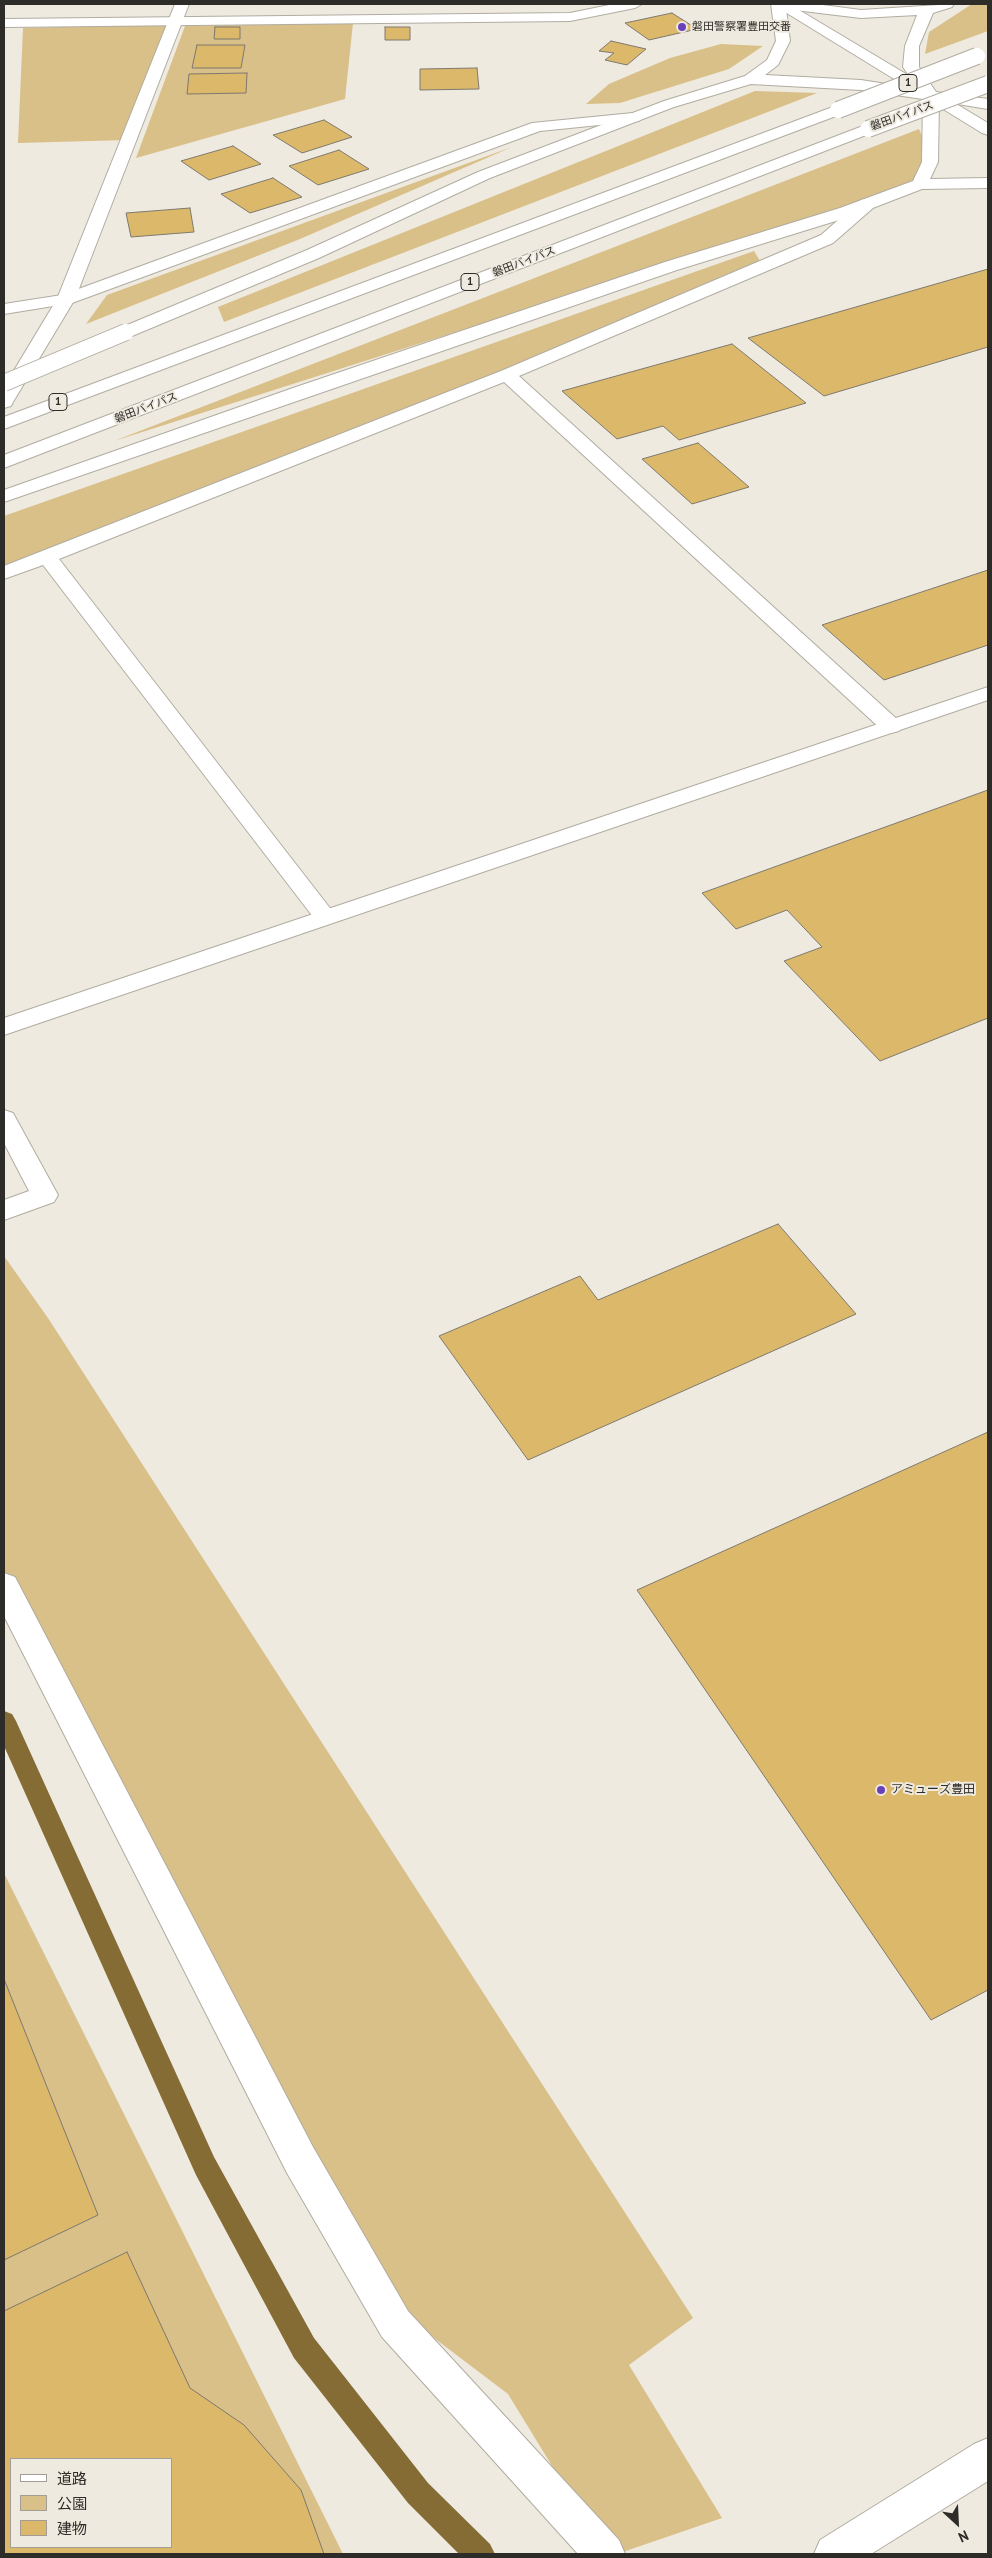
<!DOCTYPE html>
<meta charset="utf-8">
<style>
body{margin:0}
#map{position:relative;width:992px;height:2558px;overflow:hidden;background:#efeadf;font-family:"PT Sans","Noto Sans JP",sans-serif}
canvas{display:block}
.frame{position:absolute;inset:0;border:5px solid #2e2c28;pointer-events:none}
.legend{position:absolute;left:10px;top:2458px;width:162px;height:90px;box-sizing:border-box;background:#efeadf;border:1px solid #a29e96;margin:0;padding:6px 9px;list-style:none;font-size:15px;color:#2e2c28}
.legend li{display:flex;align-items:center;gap:10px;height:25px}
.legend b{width:25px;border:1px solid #a29e96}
.north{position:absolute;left:932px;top:2498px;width:50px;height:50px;-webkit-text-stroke:4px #efeadf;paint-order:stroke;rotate:155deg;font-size:14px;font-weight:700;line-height:20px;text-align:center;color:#2e2c28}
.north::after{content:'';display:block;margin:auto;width:18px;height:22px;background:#2e2c28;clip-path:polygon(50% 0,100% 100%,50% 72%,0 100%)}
</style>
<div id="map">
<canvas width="992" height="2558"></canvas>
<div class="frame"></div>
<ul class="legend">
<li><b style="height:6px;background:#fff"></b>道路</li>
<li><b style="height:14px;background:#d9bf88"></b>公園</li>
<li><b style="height:14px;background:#dbb86a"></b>建物</li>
</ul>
<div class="north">N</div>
</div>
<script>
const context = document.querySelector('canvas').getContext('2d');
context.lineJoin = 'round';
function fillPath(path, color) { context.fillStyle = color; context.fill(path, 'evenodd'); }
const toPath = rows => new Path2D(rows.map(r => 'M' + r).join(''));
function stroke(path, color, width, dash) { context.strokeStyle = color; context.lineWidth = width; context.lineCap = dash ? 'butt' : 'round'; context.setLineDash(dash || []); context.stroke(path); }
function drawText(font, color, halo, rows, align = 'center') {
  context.font = font + ' "PT Sans","Noto Sans JP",sans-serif'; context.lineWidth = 4; context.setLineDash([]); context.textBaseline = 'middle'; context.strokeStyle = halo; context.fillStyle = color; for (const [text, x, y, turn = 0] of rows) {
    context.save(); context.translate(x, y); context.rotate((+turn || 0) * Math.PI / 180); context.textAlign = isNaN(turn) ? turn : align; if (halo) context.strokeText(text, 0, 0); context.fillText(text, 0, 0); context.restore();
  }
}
fillPath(toPath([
 [972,4,988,4,988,31,925,54,929,32],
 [353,23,345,99,136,158,185,26],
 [173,24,128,140,18,143,23,28],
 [721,44,763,46,729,69,620,103,586,104,609,84,670,58],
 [755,91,817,93,224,322,218,307],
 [919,129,930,154,920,184,114,441],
 [512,147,300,239,86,324,107,295],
 [754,251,763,266,66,550,4,566,4,516],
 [4,1256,48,1318,693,2318,629,2365,722,2518,617,2554,606,2554,508,2394,380,2297,4,1596],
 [4,1873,343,2554,4,2554],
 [11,2459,171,2459,171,2547,11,2547]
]), '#d9bf88');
fillPath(toPath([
 [4,1711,12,1714,16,1721,214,2157,314,2338,428,2483,490,2544,495,2554,459,2554,408,2503,294,2358,196,2175,4,1746,4,1711]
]), '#856c35');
const building = toPath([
 [672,13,697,29,649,40,625,23,672,13],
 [215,27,240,27,240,39,214,39,215,27],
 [385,27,410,27,410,40,385,40,385,27],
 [611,41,646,49,627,65,605,60,614,53,599,51,611,41],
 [197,45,245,45,241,68,192,68,197,45],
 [477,68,479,89,420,90,420,69,477,68],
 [247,73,246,93,187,94,189,74,247,73],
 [324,120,352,137,302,153,273,135,324,120],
 [233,146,261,164,209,180,181,161,233,146],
 [339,150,369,169,318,185,289,166,339,150],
 [273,178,302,197,250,213,221,194,273,178],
 [190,208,194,232,131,237,126,213,190,208],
 [988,269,988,347,824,396,748,338,988,269],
 [732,344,806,403,679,440,663,426,617,439,562,391,732,344],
 [698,443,749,487,692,504,642,459,698,443],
 [988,570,988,645,884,680,822,625,988,570],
 [988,790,988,1018,880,1061,784,961,822,947,787,910,736,929,702,893,988,790],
 [778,1224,856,1314,528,1460,439,1336,580,1276,598,1300,778,1224],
 [988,1432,988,1990,931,2020,637,1590,988,1432],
 [4,1979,98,2215,4,2260,4,1979],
 [127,2252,190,2388,244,2425,301,2490,324,2554,4,2554,4,2311,127,2252],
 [11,2459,171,2459,171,2547,11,2547,11,2459]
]);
fillPath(building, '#dbb86a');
stroke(building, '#7e796f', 1);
const street = toPath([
 [614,4,642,4,635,8,570,21,4,27,4,19,570,13,614,4],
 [633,113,641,118,639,121,540,131,72,303,4,314,4,304,62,295,532,123,633,113],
 [867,199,873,200,875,204,873,208,833,243,519,376,899,721,902,726,899,731,891,733,883,731,504,382,59,559,333,912,337,917,333,922,325,925,317,922,43,565,4,579,4,566,501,371,821,235,861,200,867,199],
 [4,1110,13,1113,58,1195,54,1202,4,1220,4,1200,29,1191,4,1143,4,1110],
 [4,1573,15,1577,313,2147,408,2311,619,2540,625,2554,578,2554,382,2337,287,2173,4,1616,4,1573],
 [988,2438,988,2481,871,2554,814,2554,820,2540,974,2444,988,2438]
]);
const secondary = toPath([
 [175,4,189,4,75,299,13,402,11,406,4,408,4,387,57,299,175,4],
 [772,4,789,4,988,123,988,135,982,133,772,4],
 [988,687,988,700,4,1035,4,1018,988,687]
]);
const highway = toPath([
 [771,4,815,4,861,10,954,4,952,7,933,13,919,46,919,67,936,92,988,99,988,109,939,101,938,162,930,179,988,178,988,188,922,189,852,216,677,270,4,502,4,490,293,388,665,262,840,208,913,181,922,162,923,99,861,90,751,84,674,107,490,178,319,258,132,336,126,337,120,336,117,332,120,328,307,250,478,172,664,101,745,76,767,60,776,41,771,4],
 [786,9,861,18,917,15,905,46,903,67,918,89,861,80,765,75,778,65,790,41,786,9],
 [838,105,844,107,846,110,844,113,4,429,4,417,838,105],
 [868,124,876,129,874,132,4,468,4,455,868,124]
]);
stroke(street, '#b1aca1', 2);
stroke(secondary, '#b1aca1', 2);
stroke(highway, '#b1aca1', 2);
fillPath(street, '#fff');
fillPath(secondary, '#fff');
fillPath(highway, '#fff');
const highwayBridge = toPath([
 [838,110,977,56],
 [868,129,988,84],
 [4,383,126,332]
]);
stroke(highwayBridge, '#b1aca1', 18, []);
stroke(highwayBridge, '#fff', 16);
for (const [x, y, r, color] of [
 [682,27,5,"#6b41b9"],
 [881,1790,5,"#6b41b9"]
]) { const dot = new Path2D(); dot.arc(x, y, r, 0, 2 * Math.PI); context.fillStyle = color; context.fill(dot); stroke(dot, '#efeadf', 2); }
drawText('11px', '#2e2c28', '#efeadf', [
 ["磐田警察署豊田交番",692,27]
], 'left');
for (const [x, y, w] of [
 [908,83,18],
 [470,282,18],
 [58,402,18]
]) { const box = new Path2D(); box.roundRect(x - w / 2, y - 8.5, w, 17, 4); context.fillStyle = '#efeadf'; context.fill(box); stroke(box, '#2e2c28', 1); }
drawText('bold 11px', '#2e2c28', null, [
 ["1",908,83],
 ["1",470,282],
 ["1",58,402]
]);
drawText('11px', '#2e2c28', '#efeadf', [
 ["磐田バイパス",902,116,-20],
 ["磐田バイパス",524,262,-21],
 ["磐田バイパス",146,408,-21]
]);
drawText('12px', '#2e2c28', '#efeadf', [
 ["アミューズ豊田",891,1790]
], 'left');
</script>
